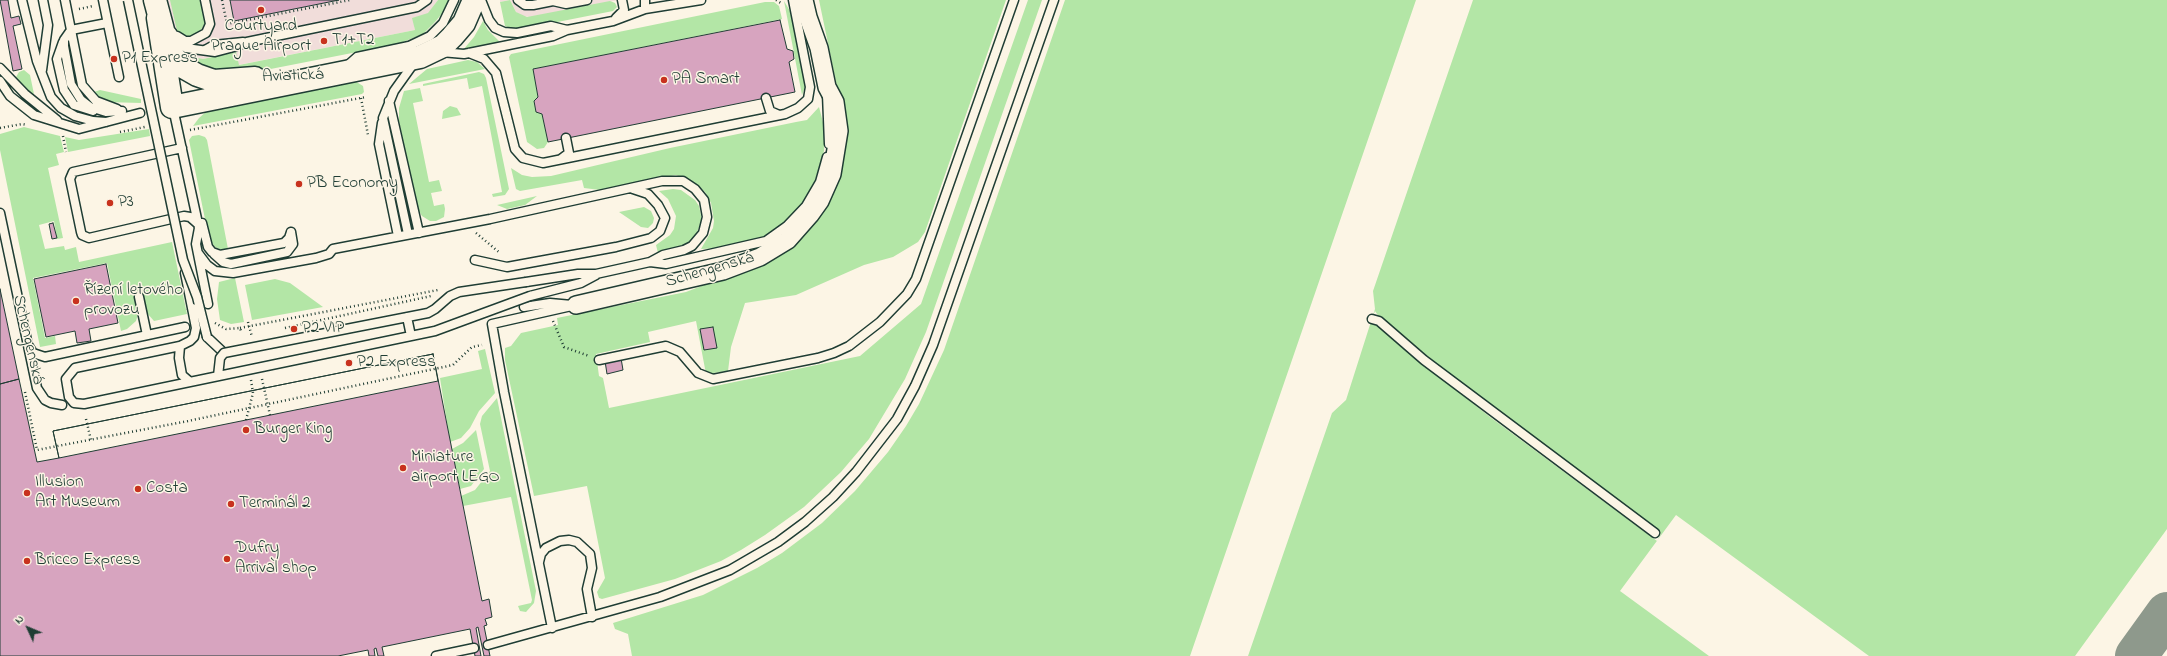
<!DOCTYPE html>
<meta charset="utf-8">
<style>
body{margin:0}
#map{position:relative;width:2167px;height:656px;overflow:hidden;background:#fcf5e5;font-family:"Indie Flower",sans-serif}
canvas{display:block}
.north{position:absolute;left:8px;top:608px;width:40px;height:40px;-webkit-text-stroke:3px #fcf5e5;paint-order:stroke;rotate:314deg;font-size:11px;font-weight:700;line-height:16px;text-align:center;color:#1f3d34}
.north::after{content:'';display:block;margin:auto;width:14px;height:18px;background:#1f3d34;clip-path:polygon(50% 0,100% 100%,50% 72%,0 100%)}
</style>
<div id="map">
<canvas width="2167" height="656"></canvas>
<div class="north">N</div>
</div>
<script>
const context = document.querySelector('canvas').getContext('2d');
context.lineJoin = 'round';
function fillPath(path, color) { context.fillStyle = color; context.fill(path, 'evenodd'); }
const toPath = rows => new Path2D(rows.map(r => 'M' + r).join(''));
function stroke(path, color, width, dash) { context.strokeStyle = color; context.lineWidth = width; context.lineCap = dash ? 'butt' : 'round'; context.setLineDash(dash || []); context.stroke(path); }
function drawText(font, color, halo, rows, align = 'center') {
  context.font = font + ' "Indie Flower",sans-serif'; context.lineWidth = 3; context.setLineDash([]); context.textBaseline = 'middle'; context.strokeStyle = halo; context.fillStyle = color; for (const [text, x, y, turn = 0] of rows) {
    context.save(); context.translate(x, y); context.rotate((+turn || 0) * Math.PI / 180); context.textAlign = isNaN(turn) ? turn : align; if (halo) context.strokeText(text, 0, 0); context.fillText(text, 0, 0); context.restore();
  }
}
fillPath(toPath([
 [160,0,438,0,428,14,413,18,415,30,238,65,236,52,203,59,184,55],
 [500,0,619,0,530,17,521,16,516,12,510,0,500,2]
]), '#f1ddda');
fillPath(toPath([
 [170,0,201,0,205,23,199,33,188,37,177,31],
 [438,0,449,0,445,10,435,22,423,34,398,44,240,75,218,77,184,55,203,59,236,52,239,65,415,30,412,18,428,13],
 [510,0,516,12,527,17,610,1,615,3,617,7,613,11,517,30,505,26,500,2],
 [819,0,1006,0,925,232,918,242,893,257,864,265,796,295,745,303,731,347,728,371,706,374,696,321,648,332,650,342,596,354,599,376,603,378,609,408,860,356,921,304,1028,0,1042,0,926,332,905,379,869,439,841,472,804,507,765,535,741,550,721,561,675,579,602,599,599,598,597,592,605,578,587,486,534,496,505,360,505,348,511,346,521,333,558,325,557,318,686,292,738,272,815,217,841,106],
 [1065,0,1416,0,1190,656,632,656,628,634,615,629,613,623,703,595,757,568,782,553,822,523,855,491,888,452,906,426,919,404,944,350],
 [1473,0,2167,0,2167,529,2075,656,1869,656,1676,515,1620,591,1709,656,1248,656,1332,413,1346,400,1375,309,1373,291],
 [1375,311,1379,317,1496,411,1661,534,1657,541,1490,417,1421,362,1375,323,1371,322],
 [784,1,790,11,805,79,805,87,802,95],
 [765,2,774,2,779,6,782,19,533,69,538,97,534,101,536,112,542,114,548,142,544,148,537,149,527,142,509,57,511,54],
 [483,21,488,30,500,42,464,53,463,50,474,37],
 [468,60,477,62,485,69,409,84,427,69],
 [24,70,30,75,34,94,22,86,16,77,19,72],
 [479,72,484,74,486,78,509,189,505,195,493,197,492,194,502,192,482,86,469,89,467,78,423,86,423,84],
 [355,81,363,86,364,92,362,94,193,126,199,118,207,111],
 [420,88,423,101,413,103,429,182,439,180,442,191,431,193,434,206,444,204,445,209,444,217,436,221,430,221,422,216,417,208,399,121,399,108,404,91],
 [100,90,141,99,141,103,105,102,91,93],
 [450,106,457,108,461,115,442,119,443,111],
 [819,107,825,130,824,151,813,187,792,218,770,235,758,241,723,248,701,249,713,228,714,221,711,203,705,192,695,183,676,175,600,190,584,188,582,180,520,191,516,189,511,168,522,175,532,177,551,176,670,148,796,122,807,120],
 [24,127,60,136,64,152,56,154,59,165,48,168,63,238,57,239,54,221,39,225,45,249,64,246,65,250,76,247,79,262,172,242,187,314,154,321,147,313,143,295,134,297,138,314,136,321,127,329,121,331,107,263,33,278,45,338,55,336,56,344,40,347,0,150,0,134],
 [149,129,150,136,68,152,65,137,79,140],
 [199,135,205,137,207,140,228,249,222,250,215,247,209,239,189,140,192,136],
 [673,189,681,190,695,200,699,206,702,220,695,237,690,242,681,247,658,253,656,245,670,235,674,229,676,216,668,199,659,191],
 [537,196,525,205,507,209,497,205],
 [644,207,651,211,654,218,653,223,648,228,641,227,619,212],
 [235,278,244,322,231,324,220,320,217,299,219,282],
 [275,279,290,283,323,307,252,320,245,285],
 [485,349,495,393,479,411,470,428,461,438,450,442,440,378,482,369,478,351],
 [497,398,536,591,534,603,526,612,520,611,518,606,531,603,532,600,511,497,463,506,461,496,475,490,490,471,480,424,482,416],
 [476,430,484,469,471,486,460,489,452,449,463,443]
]), '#b3e6a6');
stroke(toPath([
 [2136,656,2167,613]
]), '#8e998c', 42);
const building = toPath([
 [0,0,8,0,11,18,19,16,21,24,13,26,22,69,13,71,0,0],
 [230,0,339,0,234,21,230,0],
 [780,20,787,49,793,51,794,59,789,62,795,92,548,142,542,114,536,112,534,101,538,97,533,69,780,20],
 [53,223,57,238,52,239,49,224,53,223],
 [106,264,118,323,89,329,91,341,77,343,75,331,46,337,34,279,106,264],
 [0,289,19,379,0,384,0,289],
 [713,327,717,348,704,350,700,329,713,327],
 [433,354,482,601,489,599,492,617,485,619,487,625,484,626,490,656,484,656,478,627,476,628,481,656,475,656,470,629,382,647,384,656,378,656,376,648,374,649,375,656,369,656,368,650,338,656,0,656,0,384,19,379,37,462,59,458,53,431,433,354],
 [433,354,438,381,59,458,53,431,433,354],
 [621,358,623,370,607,374,605,361,621,358]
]);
fillPath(building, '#d7a4bf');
stroke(building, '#1f3d34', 1);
const lane = toPath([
 [22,0,37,61,51,97,61,108,75,116,93,121,106,122],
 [65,0,82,85,96,101,117,109],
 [103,0,119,77],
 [481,0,489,20,495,28,504,32,517,33,551,26,567,30],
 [518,0,525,5,533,5,553,1,566,4,587,0],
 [645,0,645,9,701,0],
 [616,18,624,10,622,0],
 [107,23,71,30,64,40,64,46,71,84,81,100,90,107,106,112,122,111],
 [172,32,176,39,186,48,215,52,234,47,247,42,417,7,427,0],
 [177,36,185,41,191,41,206,33,210,24,205,0],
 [63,42,57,59,64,90,74,105,93,111],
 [205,50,214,45,243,42],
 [441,52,464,54,553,36,567,30,613,21,645,9],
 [469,53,484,59,496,73,515,149,523,158,543,163,785,114,798,108,808,99,810,87,793,0],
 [348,65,357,57,409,46,430,36,443,23,454,0],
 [0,68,25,94,57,120],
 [42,70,48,25,43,0],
 [0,81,10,96,34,115,79,129,140,113],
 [827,94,829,144],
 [766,98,770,111,779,115],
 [389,101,419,233],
 [173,108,199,228,196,244,208,304],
 [382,123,379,144,398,236],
 [182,148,73,172,70,179,81,232,82,235,89,238,184,216,190,217,198,224],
 [561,159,569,153,566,138],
 [0,213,37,388,45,400,51,403,62,405],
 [202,223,208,247,212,252,220,255,284,243,289,238,291,232],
 [408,234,383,118,394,91,414,63],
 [198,253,207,265,215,271,233,273,316,258,329,254,333,249,490,219,662,181,683,181,695,189,704,200,707,217,703,233,692,246,684,250,663,255,650,262],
 [214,254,223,262,231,264,287,252,293,244,291,232],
 [475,260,507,267,616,247,651,238,660,231,665,218,658,205,648,194,633,189],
 [185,273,192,308],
 [526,282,578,274,596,274,650,262,666,264,766,241,787,226,806,206,820,182,827,157],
 [530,296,581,283,596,275],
 [139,297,147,335],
 [524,307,550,303,572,305],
 [1372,319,1379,321,1424,360,1655,533],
 [207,337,224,353],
 [28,345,33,353,45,357,185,327],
 [599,360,666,346,680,352,698,373,713,379,818,358,834,353,849,346,880,322,907,294,916,279,1014,0],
 [539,562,541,554,546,548,560,541,569,540,577,542,590,554,592,568,587,589,592,617],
 [552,628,504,392,492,324,576,305],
 [488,645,660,597,730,570,778,542,805,522,833,497,856,472,897,419,915,386,933,345,1054,0],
 [436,656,474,648]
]);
const street = toPath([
 [576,305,723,271,760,257,788,240,810,215,820,201,832,174,839,131,835,102,827,87,819,48,808,17,804,0]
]);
const secondary = toPath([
 [155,0,167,45,177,62,183,67,197,75,214,81,255,78],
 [158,18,172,107,420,57,443,46,452,37,464,23,474,0]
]);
stroke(lane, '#1f3d34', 11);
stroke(street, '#1f3d34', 20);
stroke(secondary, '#1f3d34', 25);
stroke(toPath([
 [222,0,227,24,350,0],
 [776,0,781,3],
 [79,9,93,6],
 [361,98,368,135],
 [0,128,22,124,27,125],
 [190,130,366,97],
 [120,132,145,127],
 [63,136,66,152],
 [476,233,500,253],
 [553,321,564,347,589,356],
 [248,322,252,337],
 [285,328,431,296],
 [262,379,270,415],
 [25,392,37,450,188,421,453,365,472,347,482,345],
 [86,419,91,440]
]), '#1f3d34', 2.5, [1, 3]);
stroke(lane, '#fcf5e5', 8);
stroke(street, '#fcf5e5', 17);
stroke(secondary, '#fcf5e5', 22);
const laneBridge = toPath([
 [128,0,183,260,197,297,207,337],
 [192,308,196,328,194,337,190,341,180,346,75,368,66,379,69,397,74,403,84,404,435,331,530,296],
 [407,317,411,336],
 [180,346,179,358,182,375,189,381],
 [218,376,220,358,224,353,428,313,435,309,450,296,459,292,526,282]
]);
stroke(laneBridge, '#1f3d34', 11, []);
stroke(toPath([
 [215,323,226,329,240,328,241,331],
 [240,328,438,290],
 [246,420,253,393,251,380]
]), '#1f3d34', 2.5, [1, 3]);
stroke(laneBridge, '#fcf5e5', 8);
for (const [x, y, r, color] of [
 [261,10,4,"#c8321e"],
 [324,41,4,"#c8321e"],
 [114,59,4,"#c8321e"],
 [664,80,4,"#c8321e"],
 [299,184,4,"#c8321e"],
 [110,203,4,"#c8321e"],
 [76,301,4,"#c8321e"],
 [294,329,4,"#c8321e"],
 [349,363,4,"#c8321e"],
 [246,430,4,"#c8321e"],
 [403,468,4,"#c8321e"],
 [138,489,4,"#c8321e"],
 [27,493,4,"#c8321e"],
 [231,504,4,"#c8321e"],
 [227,559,4,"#c8321e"],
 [27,561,4,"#c8321e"]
]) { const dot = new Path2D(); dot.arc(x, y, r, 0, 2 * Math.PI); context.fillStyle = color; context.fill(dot); stroke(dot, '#fcf5e5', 1.5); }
drawText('17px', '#1f3d34', '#fcf5e5', [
 ["Courtyard",261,27,"center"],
 ["Prague Airport",261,47,"center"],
 ["T1+T2",332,41],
 ["P1 Express",122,59],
 ["PA Smart",672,80],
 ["PB Economy",307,184],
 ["P3",118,203],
 ["Řízení letového",84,291],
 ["provozu",84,311],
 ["P2 VIP",302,329],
 ["P2 Express",357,363],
 ["Burger King",254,430],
 ["Miniature",411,458],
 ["airport LEGO",411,478],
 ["Illusion",35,483],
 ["Art Museum",35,503],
 ["Costa",146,489],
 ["Terminál 2",239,504],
 ["Dufry",235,549],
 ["Arrival shop",235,569],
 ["Bricco Express",35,561]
], 'left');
drawText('17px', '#1f3d34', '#fcf5e5', [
 ["Aviatická",293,77,-2],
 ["Schengenská",710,271,-16],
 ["Schengenská",27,340,77]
]);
</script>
